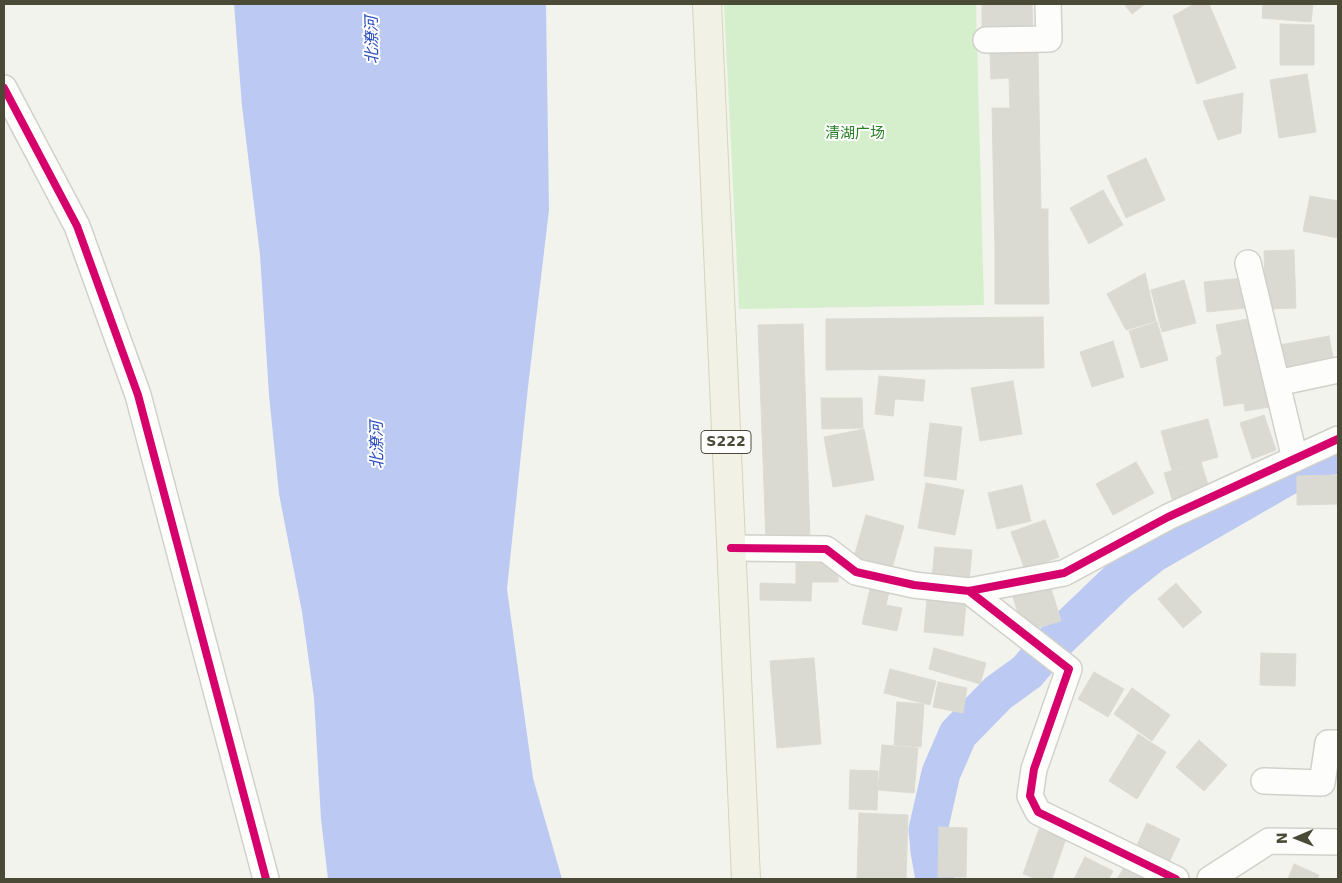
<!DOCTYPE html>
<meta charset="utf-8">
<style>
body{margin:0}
#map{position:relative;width:1342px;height:883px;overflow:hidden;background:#f3f3ed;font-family:"DejaVu Sans",sans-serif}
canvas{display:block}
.frame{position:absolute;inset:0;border:5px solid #4b4a37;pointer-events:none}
.north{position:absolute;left:1272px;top:813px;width:50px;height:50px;-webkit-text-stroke:4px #fff;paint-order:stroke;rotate:269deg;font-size:14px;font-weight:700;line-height:20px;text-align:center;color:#4b4a37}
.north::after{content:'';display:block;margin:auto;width:18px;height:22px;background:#4b4a37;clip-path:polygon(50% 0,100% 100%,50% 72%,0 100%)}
</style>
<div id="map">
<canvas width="1342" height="883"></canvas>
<div class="frame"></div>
<div class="north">N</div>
</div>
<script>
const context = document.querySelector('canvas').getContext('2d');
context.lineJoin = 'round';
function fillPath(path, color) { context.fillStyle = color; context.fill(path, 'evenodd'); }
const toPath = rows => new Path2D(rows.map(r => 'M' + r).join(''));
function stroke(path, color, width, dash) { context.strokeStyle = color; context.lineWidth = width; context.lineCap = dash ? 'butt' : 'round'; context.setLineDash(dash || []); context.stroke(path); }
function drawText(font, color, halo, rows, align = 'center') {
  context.font = font + ' "DejaVu Sans","Noto Sans SC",sans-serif'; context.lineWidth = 4; context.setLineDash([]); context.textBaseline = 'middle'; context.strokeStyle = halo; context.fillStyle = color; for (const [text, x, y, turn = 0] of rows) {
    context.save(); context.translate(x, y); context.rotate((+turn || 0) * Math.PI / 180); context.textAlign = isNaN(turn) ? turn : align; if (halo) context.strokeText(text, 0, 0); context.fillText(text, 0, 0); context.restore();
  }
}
fillPath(toPath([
 [724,4,976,4,984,305,739,309]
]), '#d5efcc');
fillPath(toPath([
 [234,4,546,4,549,210,528,387,507,589,533,778,562,879,328,879,321,819,314,698,302,612,279,494,269,395,260,255,242,106]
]), '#bccaf3');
stroke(toPath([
 [935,879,930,851,928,830,941,773,958,734,998,693,1027,672,1045,651,1118,581,1153,553,1313,461,1338,453]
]), '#bccaf3', 39);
const building = toPath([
 [982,4,1032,4,1033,29,982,30,982,4],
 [1124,4,1145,4,1132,14,1124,4],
 [1194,4,1209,4,1236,68,1197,84,1173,16,1194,4],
 [1263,4,1313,4,1311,22,1262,18,1263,4],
 [1280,24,1314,25,1314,65,1280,65,1280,24],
 [1038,50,1041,209,994,209,992,108,1010,108,1009,78,991,79,990,51,1038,50],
 [1307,74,1316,132,1279,138,1270,80,1307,74],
 [1243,93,1241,133,1218,140,1203,101,1243,93],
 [1146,158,1165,200,1126,218,1107,176,1146,158],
 [1103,190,1123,225,1089,244,1070,208,1103,190],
 [1310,196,1338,201,1338,238,1303,231,1310,196],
 [994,209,1048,209,1048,247,995,248,994,209],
 [1048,247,1049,304,995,304,995,248,1048,247],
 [1294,250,1296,308,1266,309,1264,251,1294,250],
 [1145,273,1156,321,1126,330,1107,294,1145,273],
 [1243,278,1246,308,1207,312,1204,282,1243,278],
 [1184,280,1196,323,1162,332,1151,290,1184,280],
 [1043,317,1044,368,826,370,826,319,1043,317],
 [1253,318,1259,346,1222,354,1216,325,1253,318],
 [1157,322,1168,360,1141,368,1129,331,1157,322],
 [803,324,810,539,766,541,758,325,803,324],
 [1329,336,1335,369,1285,377,1279,345,1329,336],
 [1113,341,1124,377,1092,387,1080,352,1113,341],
 [1259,346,1270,407,1245,411,1244,403,1224,406,1216,358,1222,354,1259,346],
 [879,376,925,380,923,401,895,399,893,416,875,414,879,376],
 [1013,381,1022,434,980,441,971,388,1013,381],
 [821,398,862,398,863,428,822,429,821,398],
 [1264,415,1276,450,1252,459,1240,423,1264,415],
 [1208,419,1218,457,1172,470,1161,431,1208,419],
 [930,423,962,427,956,480,924,476,930,423],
 [864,429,874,480,833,487,824,437,864,429],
 [1136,462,1154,493,1113,515,1096,484,1136,462],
 [1201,462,1209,488,1172,499,1164,473,1201,462],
 [1337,475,1337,504,1297,505,1297,476,1337,475],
 [926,483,964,490,955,535,918,528,926,483],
 [1022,485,1031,521,997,529,988,493,1022,485],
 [866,515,904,526,892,568,854,557,866,515],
 [1045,520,1059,557,1025,570,1011,532,1045,520],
 [935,547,972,550,969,582,932,578,935,547],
 [796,563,839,564,838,582,812,582,811,601,760,600,760,583,796,584,796,563],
 [1049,582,1061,621,1024,632,1012,594,1049,582],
 [1176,583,1202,612,1183,628,1158,599,1176,583],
 [871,584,890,588,886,605,902,608,897,631,862,624,871,584],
 [927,599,966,603,963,636,924,632,927,599],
 [934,648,986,663,980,684,929,669,934,648],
 [1261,653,1296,654,1295,686,1260,685,1261,653],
 [814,658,821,744,777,748,770,661,814,658],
 [890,669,936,681,930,705,884,693,890,669],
 [1094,672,1124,689,1108,717,1078,699,1094,672],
 [938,682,967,688,963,713,933,707,938,682],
 [1132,688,1170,715,1152,741,1114,714,1132,688],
 [897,702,924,704,921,747,894,745,897,702],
 [1138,734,1166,752,1137,799,1109,781,1138,734],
 [1199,740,1227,765,1204,791,1176,767,1199,740],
 [882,745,918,748,914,793,878,790,882,745],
 [850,770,878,771,877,810,849,809,850,770],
 [859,813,908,815,906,879,857,879,859,813],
 [1147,823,1180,839,1165,871,1132,856,1147,823],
 [939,827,967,828,966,877,938,877,939,827],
 [1039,829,1066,838,1052,879,1037,879,1023,874,1039,829],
 [1085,857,1113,871,1109,879,1074,879,1085,857],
 [1294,864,1319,875,1317,879,1288,879,1294,864],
 [1125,866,1146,879,1117,879,1125,866]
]);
fillPath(building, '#dadad2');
stroke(building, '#dbdbd2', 1);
const minor = toPath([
 [986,40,1049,39,1048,4],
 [4,88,77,226,138,395,266,879],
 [1248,263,1295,459],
 [1277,383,1338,370],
 [731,548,826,549,856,572,914,585,969,591,1064,573,1168,517,1338,439],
 [969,591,1069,669,1034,769,1030,796,1038,812,1176,879],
 [1264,781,1322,783,1328,743,1338,743],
 [1210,879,1269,841,1338,842]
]);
const major = toPath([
 [707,4,746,879]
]);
stroke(minor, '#d1d1ca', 28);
stroke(major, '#d5d6b9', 30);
stroke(minor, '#fdfdfc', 25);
stroke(major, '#f1f2e5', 28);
stroke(toPath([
 [4,88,77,226,138,395,266,879],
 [731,548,826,549,856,572,914,585,969,591,1064,573,1168,517,1338,439],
 [969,591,1069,669,1034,769,1030,796,1038,812,1176,879]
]), '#d6006c', 8);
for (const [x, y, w] of [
 [726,442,50]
]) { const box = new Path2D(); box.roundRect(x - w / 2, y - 11.5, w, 23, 4); context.fillStyle = '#fff'; context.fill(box); stroke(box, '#4b4a37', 1); }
drawText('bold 14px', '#4b4a37', null, [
 ["S222",726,442]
]);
drawText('15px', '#298126', '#fff', [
 ["清湖广场",855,134]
]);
drawText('italic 16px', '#294bbe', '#fff', [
 ["北潦河",373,40,-91],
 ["北潦河",378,445,-91]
]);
</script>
